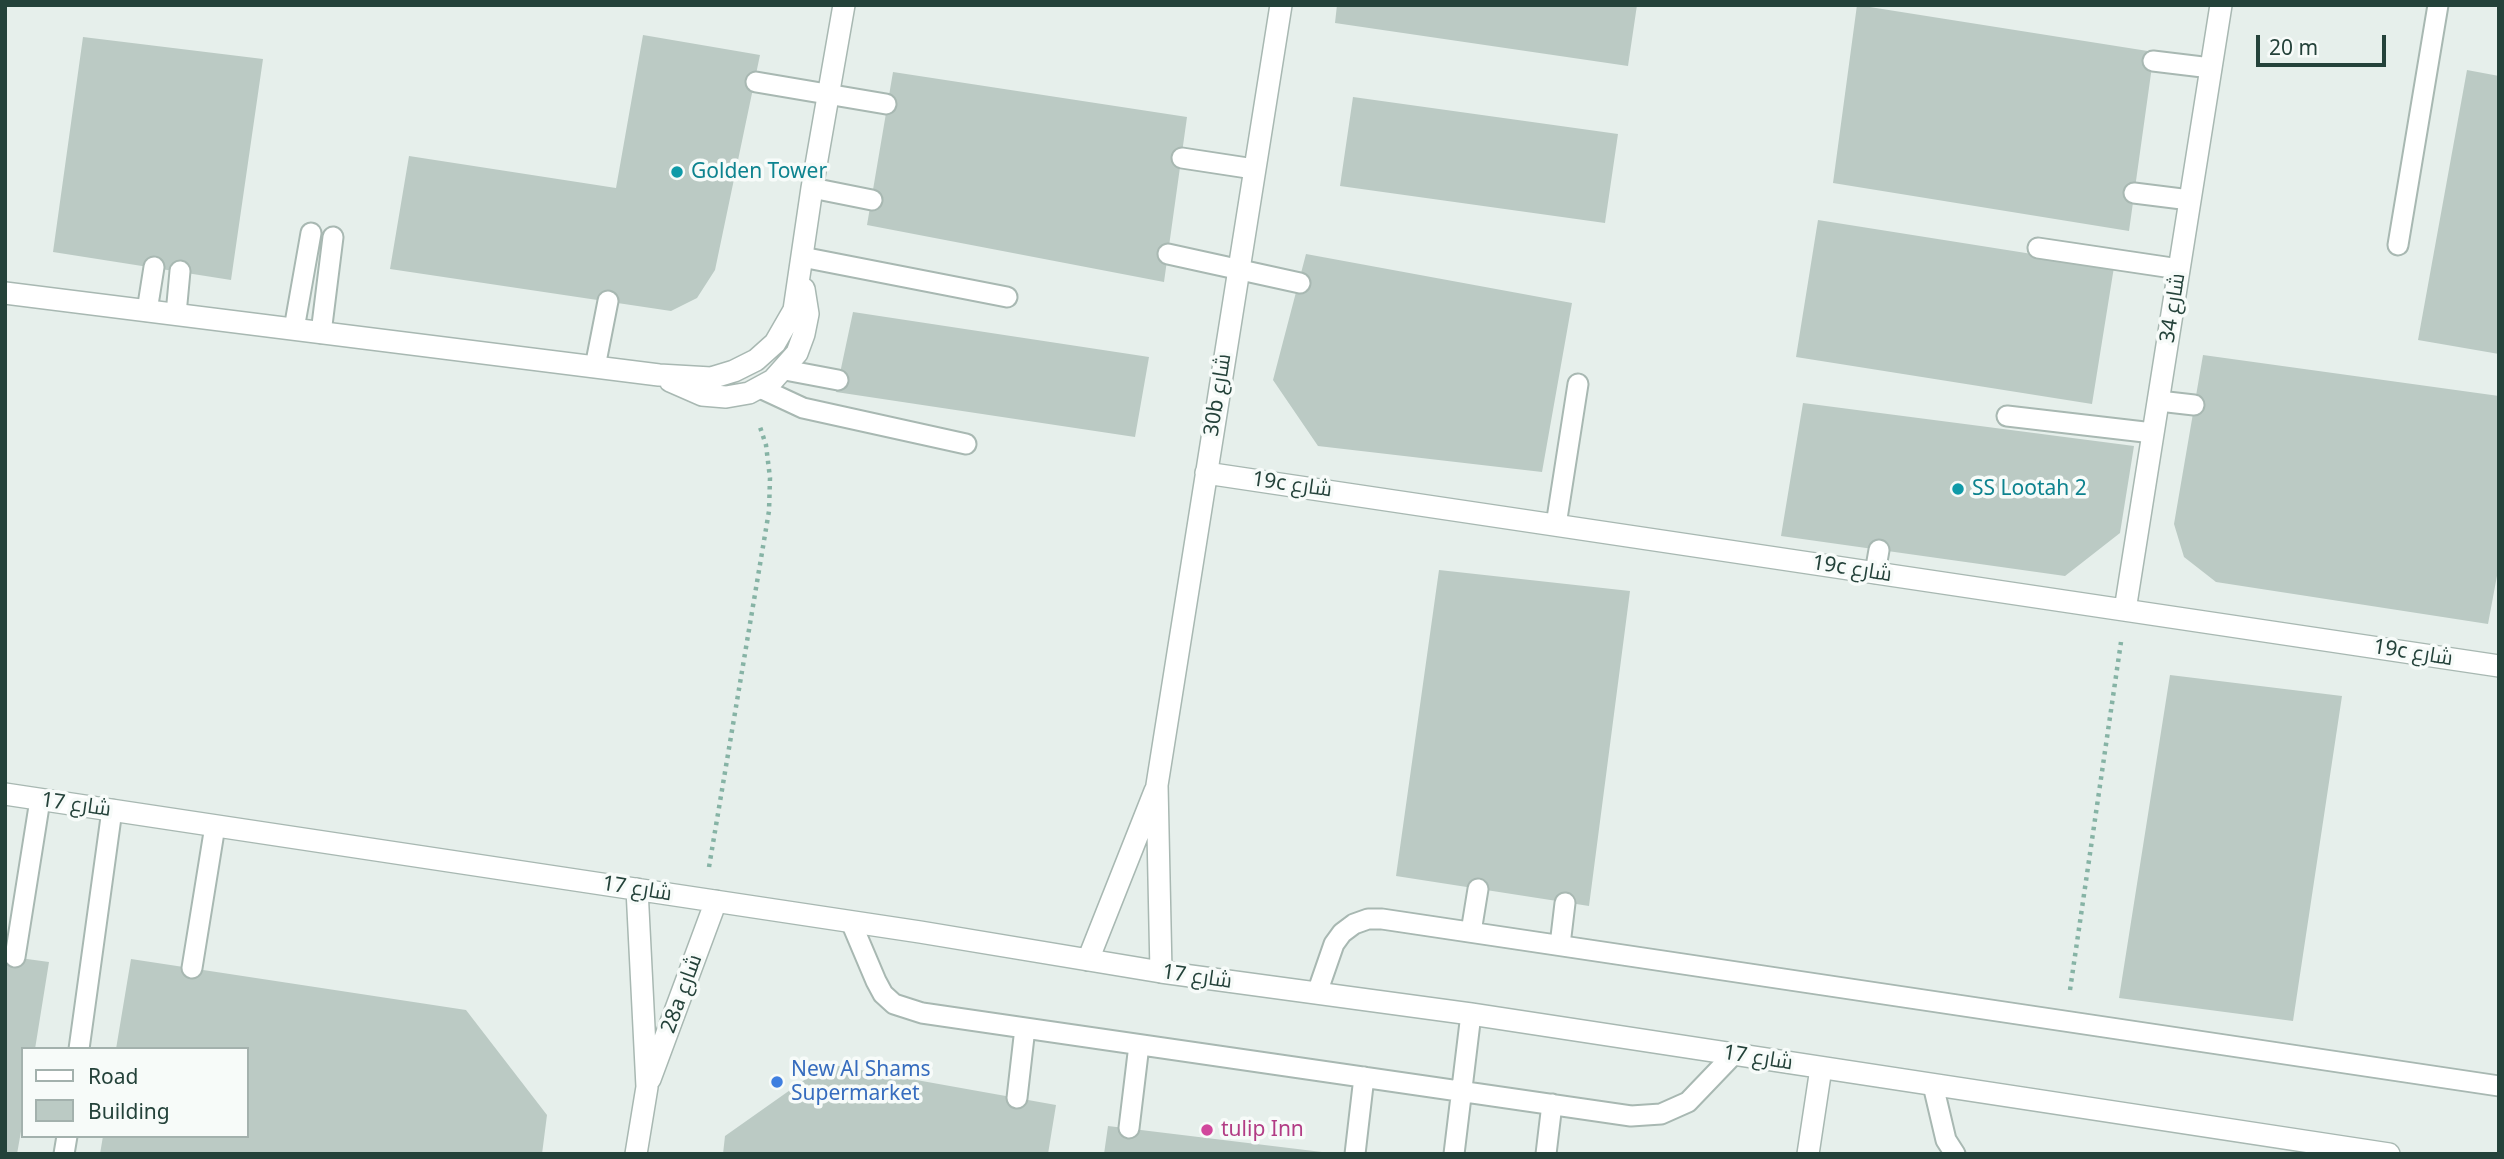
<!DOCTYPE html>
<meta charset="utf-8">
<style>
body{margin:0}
#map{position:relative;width:2504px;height:1159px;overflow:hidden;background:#e6efeb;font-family:"Noto Sans",sans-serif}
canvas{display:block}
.frame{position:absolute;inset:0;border:7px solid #24423a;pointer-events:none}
.legend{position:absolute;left:21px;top:1047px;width:228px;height:91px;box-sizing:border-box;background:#f7fbf9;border:2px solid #a3b1ad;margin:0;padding:9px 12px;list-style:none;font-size:21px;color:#24423a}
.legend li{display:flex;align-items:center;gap:14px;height:35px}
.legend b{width:35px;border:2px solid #a3b1ad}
.scale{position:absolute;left:2256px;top:35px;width:130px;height:32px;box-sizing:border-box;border:4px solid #24423a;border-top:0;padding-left:9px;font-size:21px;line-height:24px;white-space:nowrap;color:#24423a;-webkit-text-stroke:5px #f7fbf9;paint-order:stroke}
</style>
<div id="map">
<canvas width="2504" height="1159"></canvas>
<div class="frame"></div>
<ul class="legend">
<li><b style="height:9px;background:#fff"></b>Road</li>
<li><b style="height:19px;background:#bbcac4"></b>Building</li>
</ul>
<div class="scale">20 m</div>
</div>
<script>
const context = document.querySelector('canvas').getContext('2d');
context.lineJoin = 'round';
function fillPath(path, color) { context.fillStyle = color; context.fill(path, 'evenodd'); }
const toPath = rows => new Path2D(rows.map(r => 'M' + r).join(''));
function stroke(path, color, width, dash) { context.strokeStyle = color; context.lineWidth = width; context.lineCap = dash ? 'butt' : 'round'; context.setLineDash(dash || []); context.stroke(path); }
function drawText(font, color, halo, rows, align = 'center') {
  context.font = font + ' "Noto Sans",Cairo,sans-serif'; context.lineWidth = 7; context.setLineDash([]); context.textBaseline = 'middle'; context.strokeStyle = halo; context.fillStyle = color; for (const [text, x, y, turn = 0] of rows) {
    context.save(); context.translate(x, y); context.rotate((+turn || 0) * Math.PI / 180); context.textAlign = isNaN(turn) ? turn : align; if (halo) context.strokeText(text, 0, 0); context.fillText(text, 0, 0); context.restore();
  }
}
fillPath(toPath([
 [1337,5,1637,5,1628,66,1335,23],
 [1857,5,2154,52,2129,231,1833,183],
 [643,35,760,55,715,270,697,298,671,311,390,269,409,156,616,188],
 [83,37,263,59,231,280,53,252],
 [2467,70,2499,76,2499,354,2418,340],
 [893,72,1187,117,1164,282,867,225],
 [1353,97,1618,134,1605,223,1340,186],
 [1818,220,2114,267,2092,404,1796,357],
 [1306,254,1572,303,1542,472,1318,446,1273,380],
 [853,312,1149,357,1135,437,836,392],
 [2203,355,2499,396,2499,565,2488,624,2216,582,2184,557,2174,524],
 [1803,403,2134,446,2120,533,2065,576,1781,536],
 [1439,570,1630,591,1589,906,1396,876],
 [2170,675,2342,696,2293,1021,2119,998],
 [5,956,49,962,35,1049,23,1049,23,1120,17,1154,5,1154],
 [131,959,466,1010,547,1115,542,1154,100,1154,103,1136,247,1136,247,1049,116,1049],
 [827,1064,1056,1105,1048,1154,723,1154,725,1136],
 [1108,1126,1322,1152,1322,1154,1104,1154]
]), '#bbcac4');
const service = toPath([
 [2153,61,2211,68],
 [756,82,886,104],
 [1182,158,1254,169],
 [812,188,872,200],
 [2134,193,2190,200],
 [2398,245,2438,5],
 [2038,248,2179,269],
 [1168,254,1300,283],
 [802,257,1007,297],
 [147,311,154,267],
 [176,314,180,271],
 [294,329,311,233],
 [321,333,333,237],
 [595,367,608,301],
 [785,370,838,380],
 [760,388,803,408,966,444],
 [2159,401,2194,405],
 [2007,416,2153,433],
 [1556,525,1578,384],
 [1875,573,1879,550],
 [851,922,876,981,883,994,894,1004,922,1013,1025,1028,1631,1116,1661,1114,1688,1102,1734,1054],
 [1471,932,1478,889],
 [1560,945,1565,903],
 [15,957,40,800],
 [192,968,215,826],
 [1317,993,1334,944,1342,933,1354,924,1368,919,1382,919,2499,1086],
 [79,1049,112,810],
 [1933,1085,1946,1140,1955,1154],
 [1017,1098,1025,1028],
 [1129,1128,1139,1045],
 [64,1154,67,1136],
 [1355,1154,1364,1077],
 [1454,1154,1471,1014],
 [1546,1154,1552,1104]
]);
const minor = toPath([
 [5,293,659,375,711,378,734,371,756,360,775,343,794,310,812,188,844,5],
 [670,381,702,395,726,397,749,393,773,380,797,353,804,334,808,314,804,289],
 [1206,473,2499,666],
 [2125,610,2221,5],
 [5,794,920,932,1161,972,1471,1014,2389,1154],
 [1088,960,1155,791],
 [1161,972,1157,785,1281,5],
 [650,1079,716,901],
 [636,1154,647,1087,637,889],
 [1808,1154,1821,1068]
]);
stroke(service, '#a8b8b2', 23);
stroke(minor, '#a8b8b2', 24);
stroke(toPath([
 [709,867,769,511,770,478,766,445,759,424],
 [2070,990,2121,642]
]), '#86b3a5', 4.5, [3.5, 5]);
stroke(service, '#fff', 19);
stroke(minor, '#fff', 21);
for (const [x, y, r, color] of [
 [677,172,7,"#0f9aa8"],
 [1958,489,7,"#0f9aa8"],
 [777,1082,7,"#3f7fe0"],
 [1207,1130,7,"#d1479c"]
]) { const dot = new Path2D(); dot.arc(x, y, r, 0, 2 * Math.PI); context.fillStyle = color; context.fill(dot); stroke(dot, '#f7fbf9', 2.5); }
drawText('21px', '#0d838f', '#f7fbf9', [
 ["Golden Tower",691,172],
 ["SS Lootah 2",1972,489]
], 'left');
drawText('21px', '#24423a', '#f7fbf9', [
 ["شارع 34",2173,308,-81],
 ["30b شارع",1218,395,-81],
 ["19c شارع",1292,485,8],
 ["19c شارع",1852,569,9],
 ["19c شارع",2413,653,9],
 ["شارع 17",76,805,8],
 ["شارع 17",637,889,9],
 ["شارع 17",1197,977,8],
 ["28a شارع",682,994,-70],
 ["شارع 17",1758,1058,9]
]);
drawText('21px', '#366cbe', '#f7fbf9', [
 ["New Al Shams",791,1070],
 ["Supermarket",791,1094]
], 'left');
drawText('21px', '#b23c85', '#f7fbf9', [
 ["tulip Inn",1221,1130]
], 'left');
</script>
